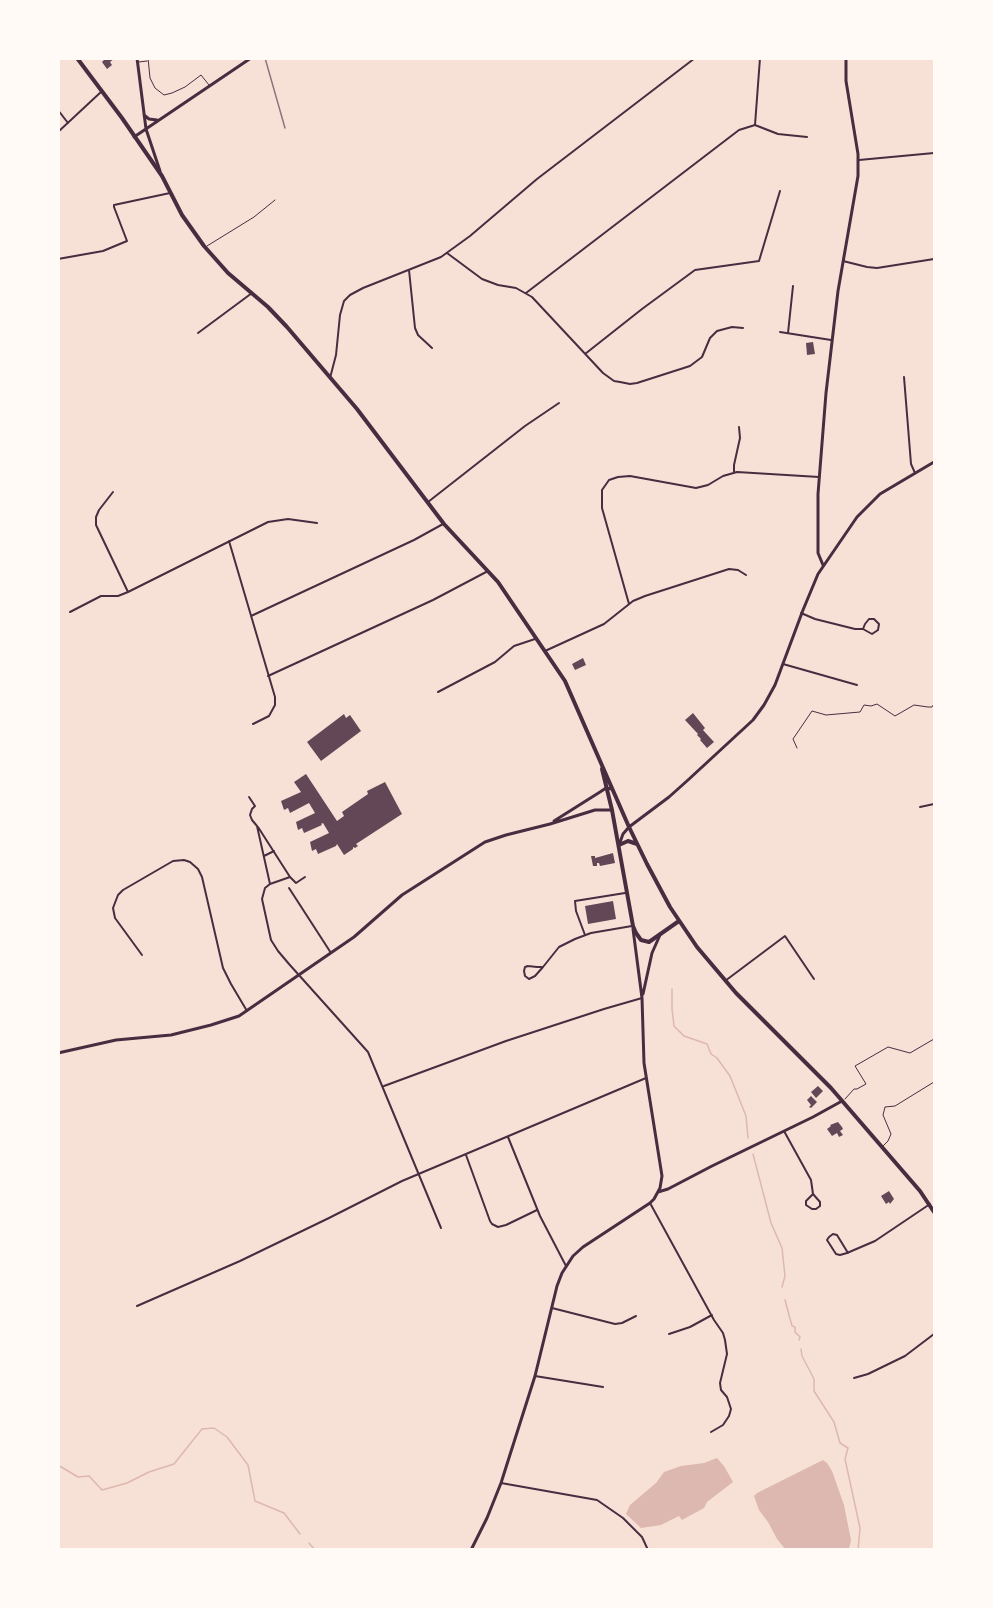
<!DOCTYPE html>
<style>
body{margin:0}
#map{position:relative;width:993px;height:1608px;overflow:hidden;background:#f7e1d7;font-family:"Space Grotesk",sans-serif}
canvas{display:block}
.frame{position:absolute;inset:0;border:60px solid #fffaf5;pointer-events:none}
</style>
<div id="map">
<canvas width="993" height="1608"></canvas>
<div class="frame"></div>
</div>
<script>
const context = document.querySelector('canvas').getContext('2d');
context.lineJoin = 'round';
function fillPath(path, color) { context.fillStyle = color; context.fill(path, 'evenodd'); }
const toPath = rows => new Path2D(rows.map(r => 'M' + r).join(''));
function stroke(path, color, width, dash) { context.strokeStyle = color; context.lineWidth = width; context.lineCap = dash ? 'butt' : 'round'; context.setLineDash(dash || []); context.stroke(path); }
fillPath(toPath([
 [717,1458,724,1466,733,1482,707,1502,704,1508,682,1520,679,1516,661,1525,641,1528,626,1514,630,1505,656,1483,664,1472,681,1466,704,1463],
 [823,1460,827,1463,832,1471,844,1505,851,1540,849,1549,785,1549,777,1539,768,1522,759,1510,754,1496,757,1493]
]), '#dcb8b0');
stroke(toPath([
 [672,989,672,1009,674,1026,684,1036,707,1044,711,1054,717,1058,730,1076,746,1116,748,1138],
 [753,1154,771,1223,782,1248,785,1276,782,1287],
 [785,1300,792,1326,795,1327,795,1332,800,1337,799,1340],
 [801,1349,802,1356,814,1379,814,1391,834,1422,840,1443,848,1448,845,1459,860,1528,858,1550],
 [58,1465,78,1477,89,1476,102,1490,127,1483,149,1472,174,1464,202,1429,214,1428,227,1437,248,1465,255,1501,284,1513,300,1534],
 [309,1543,315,1550]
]), '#dcb8b0', 1.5);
fillPath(toPath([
 [106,58,115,58,110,62,112,65,107,69,102,62],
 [813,342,815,354,807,355,806,343],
 [583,658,586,665,575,670,572,664],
 [693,713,705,728,703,730,714,742,707,748,700,740,701,739,697,735,698,734,685,720],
 [344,714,346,718,350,715,361,731,321,761,307,742],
 [306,774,337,821,344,816,342,812,368,794,367,791,385,782,402,814,356,844,358,846,355,848,353,847,353,849,344,855,337,844,336,846,318,854,316,849,312,851,310,842,329,833,323,823,321,824,322,825,304,833,302,828,298,830,296,822,315,813,309,803,290,813,288,808,284,810,281,801,301,792,294,782],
 [613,853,615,863,600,866,599,863,597,863,597,866,593,866,591,856,595,856,595,858],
 [613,901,616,919,588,924,585,906],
 [818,1086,823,1091,816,1098,811,1092],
 [811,1096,817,1102,811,1108,809,1107,811,1105,807,1100],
 [838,1122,842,1127,843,1129,840,1131,843,1135,839,1137,837,1133,832,1136,827,1129,831,1126,830,1125],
 [889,1191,894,1199,890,1204,889,1202,886,1204,881,1196]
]), '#644757');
stroke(toPath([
 [797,748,793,739,812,711,826,715,860,712,864,705,871,706,877,704,895,716,914,705,928,707,932,707,934,704]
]), '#4a2c40', 1);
stroke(toPath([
 [148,58,150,78,155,88,164,95,172,93,185,87,201,75,209,85],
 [139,62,147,61],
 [207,246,254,217,275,200],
 [845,1099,854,1089,857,1089,866,1084,855,1066,888,1047,910,1053,934,1039],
 [883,1146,888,1141,891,1134,883,1115,885,1107,895,1106,934,1082]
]), '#4a2c40', 1);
stroke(toPath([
 [58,110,68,123],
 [755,125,760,58],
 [58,132,102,91],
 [859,160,934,153],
 [447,253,482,279,498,285,516,288,532,297,603,373,614,381,620,382,630,384,637,383,690,366,702,357,710,338,717,331,732,327,743,328],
 [58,259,103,251,127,241,114,207,114,205,170,193],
 [843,261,867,267,877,268,934,259],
 [409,270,415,328,418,335,432,348],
 [526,293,739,130,755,125,778,134,807,137],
 [780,332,831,340],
 [198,333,252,293],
 [788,333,793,286],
 [585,354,642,309,695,270,759,261,780,191],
 [904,377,911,464,915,473],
 [330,378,336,355,340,315,344,301,350,295,363,288,441,257,470,236,537,179,695,58],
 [734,472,734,465,740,438,739,427],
 [113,492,99,510,96,517,96,525,128,592],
 [428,502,525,426,559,403],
 [229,541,275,697,275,705,269,716,253,724],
 [629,604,602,508,602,490,609,480,618,477,630,476,696,488,708,485,723,476,737,472,819,477],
 [70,612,101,596,118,596,128,592,268,522,288,519,317,523],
 [801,613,815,619,855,629,863,629,872,634,878,630,879,624,874,619,869,619,865,624,863,629],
 [251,616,414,540,443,524],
 [545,651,604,624,633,601,645,596,729,569,738,570,746,575],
 [783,664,857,685],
 [268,676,433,600,488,571],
 [438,692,495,662,514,646,535,639],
 [249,797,255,806,252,809,250,815,252,820,257,826,270,884,265,888,262,899,271,940,278,951,289,964,368,1052,441,1228],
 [920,807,934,804],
 [258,827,290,877,296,883,305,877],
 [264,856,274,851],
 [270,884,290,877],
 [289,888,331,953],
 [585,935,576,911,575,901,625,893],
 [142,955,115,918,113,908,118,895,123,890,173,861,184,860,190,862,198,869,202,877,223,968,231,984,247,1011],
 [528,966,537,967,543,967,535,976,529,979,525,976,524,971,525,967,528,966],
 [543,967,559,947,575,939,591,933,632,926],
 [725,981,785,936,814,979],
 [384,1086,506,1041,604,1009,642,998],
 [784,1131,811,1180,813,1194,820,1202,820,1206,816,1209,812,1209,806,1205,806,1201,813,1194],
 [508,1137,540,1216,566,1266],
 [466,1155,490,1221,492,1224,498,1227,506,1225,537,1210],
 [650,1203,714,1320,723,1333,725,1340,727,1354,720,1383,721,1390,727,1397,731,1409,729,1416,723,1425,711,1432],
 [848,1253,837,1235,833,1234,829,1237,827,1240,836,1254,840,1255,847,1253,875,1241,930,1204],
 [137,1306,240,1261,329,1218,402,1181,646,1078],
 [552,1308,615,1324,622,1323,636,1316],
 [669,1334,690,1327,712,1315],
 [535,1376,603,1387],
 [854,1378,868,1374,905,1356,934,1334],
 [501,1483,597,1500,623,1518,642,1537,648,1550]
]), '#4a2c40', 2);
stroke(toPath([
 [823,565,818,553,818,494,826,393,838,291,858,176,858,154,846,81,846,58]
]), '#4a2c40', 3);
stroke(toPath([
 [137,58,146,129,160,171],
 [144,115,149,119,157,120],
 [134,137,251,58],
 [554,821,600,792,606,788,612,789],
 [619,845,623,834,629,827,669,797,688,780,753,720,764,705,775,685,803,610,818,574,857,517,880,494,934,462],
 [643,994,652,953,660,935],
 [58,1053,116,1040,171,1035,211,1025,239,1016,354,937,402,895,485,842,506,835,550,824,595,810,612,810],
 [658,1192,668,1189,712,1166,813,1117,842,1101],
 [471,1550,487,1518,501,1483,535,1376,557,1286,562,1273,573,1256,583,1247,650,1203,654,1199,660,1188,662,1176,644,1063,642,998,633,929]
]), '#4a2c40', 3);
stroke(toPath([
 [77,58,122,118,162,176,182,215,204,246,228,273,268,307,287,327,357,409,444,524,498,582,565,681,629,827,647,864,670,907,697,947,736,993,831,1088,920,1191,934,1212],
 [602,769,612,810,633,926,636,933,641,940,649,942,679,921],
 [619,845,628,841,637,844]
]), '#4a2c40', 4);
stroke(toPath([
 [265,58,285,128]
]), '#8f747c', 1.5);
</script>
